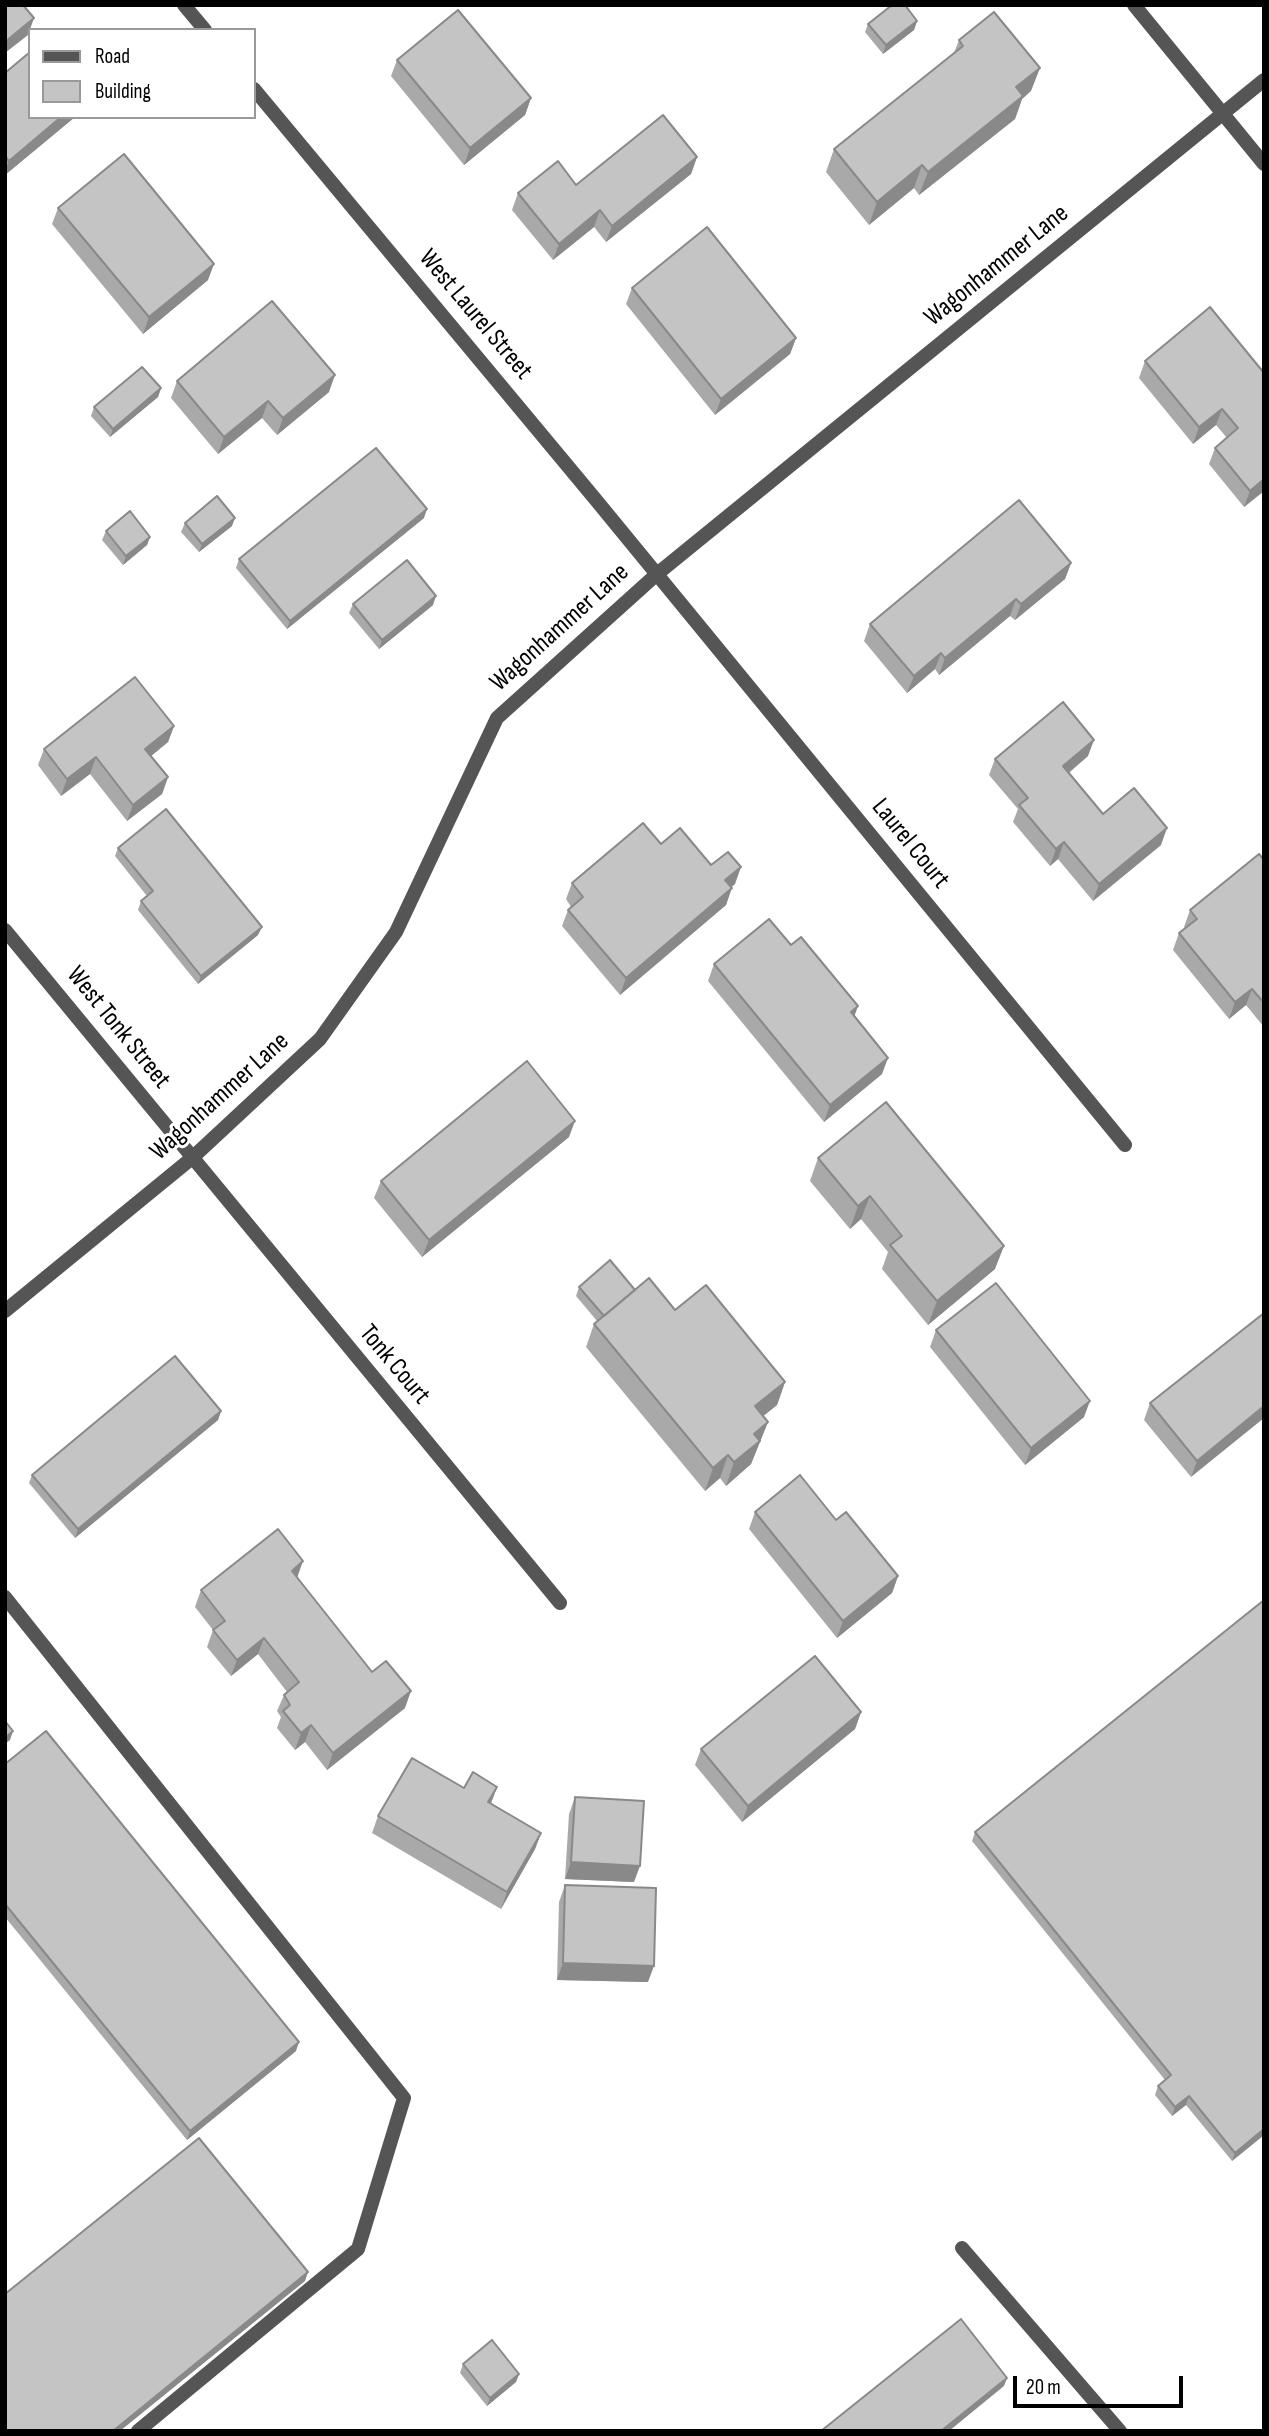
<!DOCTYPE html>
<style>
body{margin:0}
#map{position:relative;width:1269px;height:2436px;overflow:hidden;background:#fff;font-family:"Sofia Sans Condensed",sans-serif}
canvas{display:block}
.frame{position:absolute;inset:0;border:7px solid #000;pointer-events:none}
.legend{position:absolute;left:28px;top:28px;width:228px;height:91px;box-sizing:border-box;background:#fff;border:2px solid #999;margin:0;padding:9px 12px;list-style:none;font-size:21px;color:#000}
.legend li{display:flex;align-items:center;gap:14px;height:35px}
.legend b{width:35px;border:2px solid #999}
.scale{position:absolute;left:1013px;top:2376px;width:170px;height:32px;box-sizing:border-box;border:4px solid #000;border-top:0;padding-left:9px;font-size:21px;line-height:24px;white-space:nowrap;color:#000;-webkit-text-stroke:5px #fff;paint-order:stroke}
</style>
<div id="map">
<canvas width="1269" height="2436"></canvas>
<div class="frame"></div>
<ul class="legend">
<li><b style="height:9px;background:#555"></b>Road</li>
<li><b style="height:19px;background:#c4c4c4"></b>Building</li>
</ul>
<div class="scale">20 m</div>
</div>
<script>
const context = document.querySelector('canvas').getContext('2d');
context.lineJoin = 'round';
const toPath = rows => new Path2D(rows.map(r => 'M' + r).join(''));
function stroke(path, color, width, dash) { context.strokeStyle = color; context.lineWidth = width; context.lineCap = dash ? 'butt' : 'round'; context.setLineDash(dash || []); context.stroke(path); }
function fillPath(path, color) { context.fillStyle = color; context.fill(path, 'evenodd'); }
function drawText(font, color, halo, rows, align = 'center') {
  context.font = font + ' "Sofia Sans Condensed",sans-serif'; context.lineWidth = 6; context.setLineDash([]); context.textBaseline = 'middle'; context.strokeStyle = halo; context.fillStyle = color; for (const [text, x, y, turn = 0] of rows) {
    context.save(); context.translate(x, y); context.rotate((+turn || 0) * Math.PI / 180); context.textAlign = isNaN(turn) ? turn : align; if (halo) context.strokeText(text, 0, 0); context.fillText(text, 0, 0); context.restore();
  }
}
stroke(toPath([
 [5,1597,404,2098,358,2249,138,2431],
 [962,2248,1120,2431]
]), '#555', 14);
stroke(toPath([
 [184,5,205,30],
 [1134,5,1264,164],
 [254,89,596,500,1125,1145],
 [5,930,560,1603],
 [5,1311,192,1158,320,1039,396,932,497,718,657,574,1264,80]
]), '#555', 14);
fillPath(toPath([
 [917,21,914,30,883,54,865,32,868,24],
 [959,40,1031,91,1022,99,1015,119,919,195,914,188,869,225,826,172,834,149,954,53],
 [397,60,531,98,525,115,464,165,391,76],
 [5,73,30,117,75,117,5,175],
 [697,157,691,174,606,242,594,227,553,260,512,210,518,193,576,185],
 [58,208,208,280,143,334,52,224],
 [632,288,796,338,790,354,715,415,626,304],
 [1210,307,1264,491,1244,507,1209,464,1215,448,1227,438,1216,425,1193,444,1139,378,1145,361],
 [177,381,329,392,277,435,262,418,218,454,171,398],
 [161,388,158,397,110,437,91,416,94,407],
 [424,518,287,629,236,568,239,559],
 [185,523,232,526,199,552,181,532],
 [106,531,150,537,147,545,123,565,102,540],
 [1071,563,1065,579,1015,620,1010,616,939,675,935,669,907,693,864,641,870,624],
 [353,604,433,605,379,649,349,613],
 [174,726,168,742,151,756,168,777,162,794,127,821,90,774,61,796,38,765,44,749],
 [1088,756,1069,773,1103,814,1161,845,1093,901,1058,859,1050,866,1013,822,1018,809,989,775,995,759],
 [661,844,711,865,735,884,731,887,726,905,620,995,562,926,568,910,571,907,566,899,572,883],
 [118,848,258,935,198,984,138,910,141,901,147,896,115,856],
 [1264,860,1264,1026,1263,1026,1246,1005,1229,1019,1173,950,1179,933,1185,928,1184,927,1190,910],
 [791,945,854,1017,882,1074,824,1122,708,981,714,964],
 [569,1137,422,1257,374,1198,381,1181],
 [818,1158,995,1269,928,1325,882,1269,888,1252,861,1219,850,1229,810,1181],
 [579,1287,635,1290,675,1310,785,1382,777,1405,763,1416,768,1422,751,1464,726,1486,720,1478,705,1491,586,1347,594,1324,597,1321,576,1296],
 [1264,1313,1191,1477,1144,1420,1150,1403],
 [936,1330,1084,1417,1025,1465,930,1347],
 [221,1411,218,1420,75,1538,29,1483,32,1475],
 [755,1512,836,1520,898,1576,892,1593,837,1638,749,1529],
 [297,1578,372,1672,405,1708,327,1770,305,1742,295,1750,277,1728,281,1717,277,1711,284,1695,287,1692,258,1654,231,1676,207,1647,213,1630,195,1607,201,1590],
 [861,1712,855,1729,742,1822,695,1765,701,1749],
 [5,1764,296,2051,187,2140,5,1917],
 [497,1787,491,1803,541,1833,535,1849,501,1909,372,1833,378,1816,464,1788],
 [575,1797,634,1882,565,1879,569,1814],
 [975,1832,1264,2135,1232,2161,1186,2105,1172,2116,1155,2095,1158,2086,1165,2080,972,1841],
 [565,1885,648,1982,557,1980,559,1902],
 [463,2364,519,2374,516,2382,487,2406,460,2373]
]), '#a9a9a9');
fillPath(toPath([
 [34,18,28,35,5,53,5,42],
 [917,21,914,30,883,54,886,45],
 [1040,68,1031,91,1022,99,1015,119,919,195,928,172,1016,87],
 [531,98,525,115,464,165,470,148],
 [61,117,75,117,5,175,5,171,9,161],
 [697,157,691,174,606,242,612,226],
 [922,165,914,188,869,225,877,202],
 [600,210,594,227,553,260,559,244],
 [214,264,208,280,143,334,149,317],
 [796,338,790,354,715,415,721,399],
 [335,375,329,392,277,435,283,418],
 [161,388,158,397,110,437,113,429],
 [268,401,262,418,218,454,224,437],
 [1222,409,1216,425,1193,444,1199,427],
 [1264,479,1264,491,1244,507,1250,491],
 [427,509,424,518,287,629,290,621],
 [235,518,232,526,199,552,202,544],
 [150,537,147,545,123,565,126,556],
 [1071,563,1065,579,1015,620,1021,604],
 [436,596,433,605,379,649,382,640],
 [1016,599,1010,616,939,675,945,658],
 [941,653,935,669,907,693,914,676],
 [174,726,168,742,139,766,145,749],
 [1094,740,1088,756,1057,782,1063,766],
 [96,757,90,774,61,796,67,779],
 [168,777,162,794,127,821,133,805],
 [1167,828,1161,845,1093,901,1099,884],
 [1064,842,1058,859,1050,866,1056,849],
 [741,867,735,884,719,897,725,880],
 [732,888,726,905,620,995,626,978],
 [262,927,258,935,198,984,201,976],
 [1252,989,1246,1005,1229,1019,1235,1002],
 [858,1006,852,1023,851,1012],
 [888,1058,882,1074,824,1122,830,1105],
 [575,1121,569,1137,422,1257,429,1240],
 [870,1196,861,1219,850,1229,858,1206],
 [1004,1246,995,1269,928,1325,937,1301],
 [785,1382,777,1405,746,1430,755,1406],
 [1090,1401,1084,1417,1025,1465,1031,1448],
 [1264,1406,1264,1418,1191,1477,1197,1461],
 [221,1411,218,1420,75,1538,78,1529],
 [768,1422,751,1464,726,1486,734,1462,754,1434],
 [728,1455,720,1478,705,1491,713,1468],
 [303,1561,297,1578,292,1571],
 [898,1576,892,1593,837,1638,843,1621],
 [264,1638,258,1654,231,1676,237,1660],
 [411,1691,405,1708,327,1770,333,1753],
 [861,1712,855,1729,742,1822,748,1806],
 [311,1725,305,1742,295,1750,301,1733],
 [13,1731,10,1740,5,1744,5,1738],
 [497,1787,491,1803,488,1802],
 [541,1833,535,1849,501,1909,507,1892],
 [571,1862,640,1866,634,1882,565,1879],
 [563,1963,654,1966,648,1982,557,1980],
 [299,2042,296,2051,187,2140,190,2131],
 [1189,2096,1186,2105,1172,2116,1175,2107],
 [1264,2129,1264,2135,1232,2161,1235,2153],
 [308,2272,305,2281,120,2431,113,2431],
 [519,2374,516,2382,487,2406,490,2398],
 [1007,2378,1004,2386,949,2431,941,2431]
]), '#898989');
const building = toPath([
 [5,5,23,5,34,18,5,42,5,5],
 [892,5,905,5,917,21,886,45,868,24,892,5],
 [458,10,531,98,470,148,397,60,458,10],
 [994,12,1040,68,1016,87,1023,96,928,172,922,165,877,202,834,149,963,46,959,40,994,12],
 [30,52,30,117,61,117,9,161,5,156,5,73,30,52],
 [663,115,697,157,612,226,600,210,559,244,518,193,558,161,576,185,663,115],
 [124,154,214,264,149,317,58,208,124,154],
 [707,227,796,338,721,399,632,288,707,227],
 [272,301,335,375,283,418,268,401,224,437,177,381,272,301],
 [1210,307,1264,373,1264,479,1250,491,1215,448,1238,428,1222,409,1199,427,1145,361,1210,307],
 [142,367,161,388,113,429,94,407,142,367],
 [376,448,427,509,290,621,239,559,376,448],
 [217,496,235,518,202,544,185,523,217,496],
 [1019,500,1071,563,1021,604,1016,599,945,658,941,653,914,676,870,624,1019,500],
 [130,511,150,537,126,556,106,531,130,511],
 [407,560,436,596,382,640,353,604,407,560],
 [135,677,174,726,145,749,168,777,133,805,96,757,67,779,44,749,135,677],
 [1063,702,1094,740,1063,766,1103,814,1134,788,1167,828,1099,884,1064,842,1056,849,1019,805,1028,798,995,759,1063,702],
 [166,809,262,927,201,976,141,901,153,891,118,848,166,809],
 [643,823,661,844,680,828,711,865,728,852,741,867,725,880,732,888,626,978,568,910,583,897,572,883,643,823],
 [1259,854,1264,860,1264,1003,1252,989,1235,1002,1179,933,1197,919,1190,910,1259,854],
 [769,919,791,945,801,937,858,1006,851,1012,888,1058,830,1105,714,964,769,919],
 [527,1061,575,1121,429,1240,381,1181,527,1061],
 [886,1102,1004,1246,937,1301,890,1245,902,1236,870,1196,858,1206,818,1158,886,1102],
 [610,1260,635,1290,604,1316,579,1287,610,1260],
 [649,1278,675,1310,706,1285,785,1382,755,1406,768,1422,754,1434,760,1441,734,1462,728,1455,713,1468,594,1324,649,1278],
 [996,1283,1090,1401,1031,1448,936,1330,996,1283],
 [1264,1313,1264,1406,1197,1461,1150,1403,1264,1313],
 [175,1356,221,1411,78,1529,32,1475,175,1356],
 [800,1475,836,1520,846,1512,898,1576,843,1621,755,1512,800,1475],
 [278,1529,303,1561,292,1571,372,1672,386,1661,411,1691,333,1753,311,1725,301,1733,283,1711,290,1705,284,1695,299,1682,264,1638,237,1660,213,1630,225,1621,201,1590,278,1529],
 [1264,1600,1264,2129,1235,2153,1189,2096,1175,2107,1158,2086,1171,2075,975,1832,1264,1600],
 [815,1656,861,1712,748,1806,701,1749,815,1656],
 [5,1721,13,1731,5,1738,5,1721],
 [46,1731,299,2042,190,2131,5,1904,5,1764,46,1731],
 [412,1758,464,1788,473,1772,497,1787,488,1802,541,1833,507,1892,378,1816,412,1758],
 [575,1797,644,1801,640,1866,571,1862,575,1797],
 [565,1885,656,1888,654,1966,563,1963,565,1885],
 [199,2138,308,2272,113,2431,5,2431,5,2294,199,2138],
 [961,2319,1007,2378,941,2431,821,2431,961,2319],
 [492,2340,519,2374,490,2398,463,2364,492,2340]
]);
fillPath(building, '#c4c4c4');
stroke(building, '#898989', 2);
drawText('26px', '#000', '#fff', [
 ["Wagonhammer Lane",997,266,-39],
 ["West Laurel Street",475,315,50],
 ["Wagonhammer Lane",560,628,-42],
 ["Laurel Court",910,844,51],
 ["West Tonk Street",118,1028,51],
 ["Wagonhammer Lane",220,1097,-42],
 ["Tonk Court",394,1365,50]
]);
</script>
